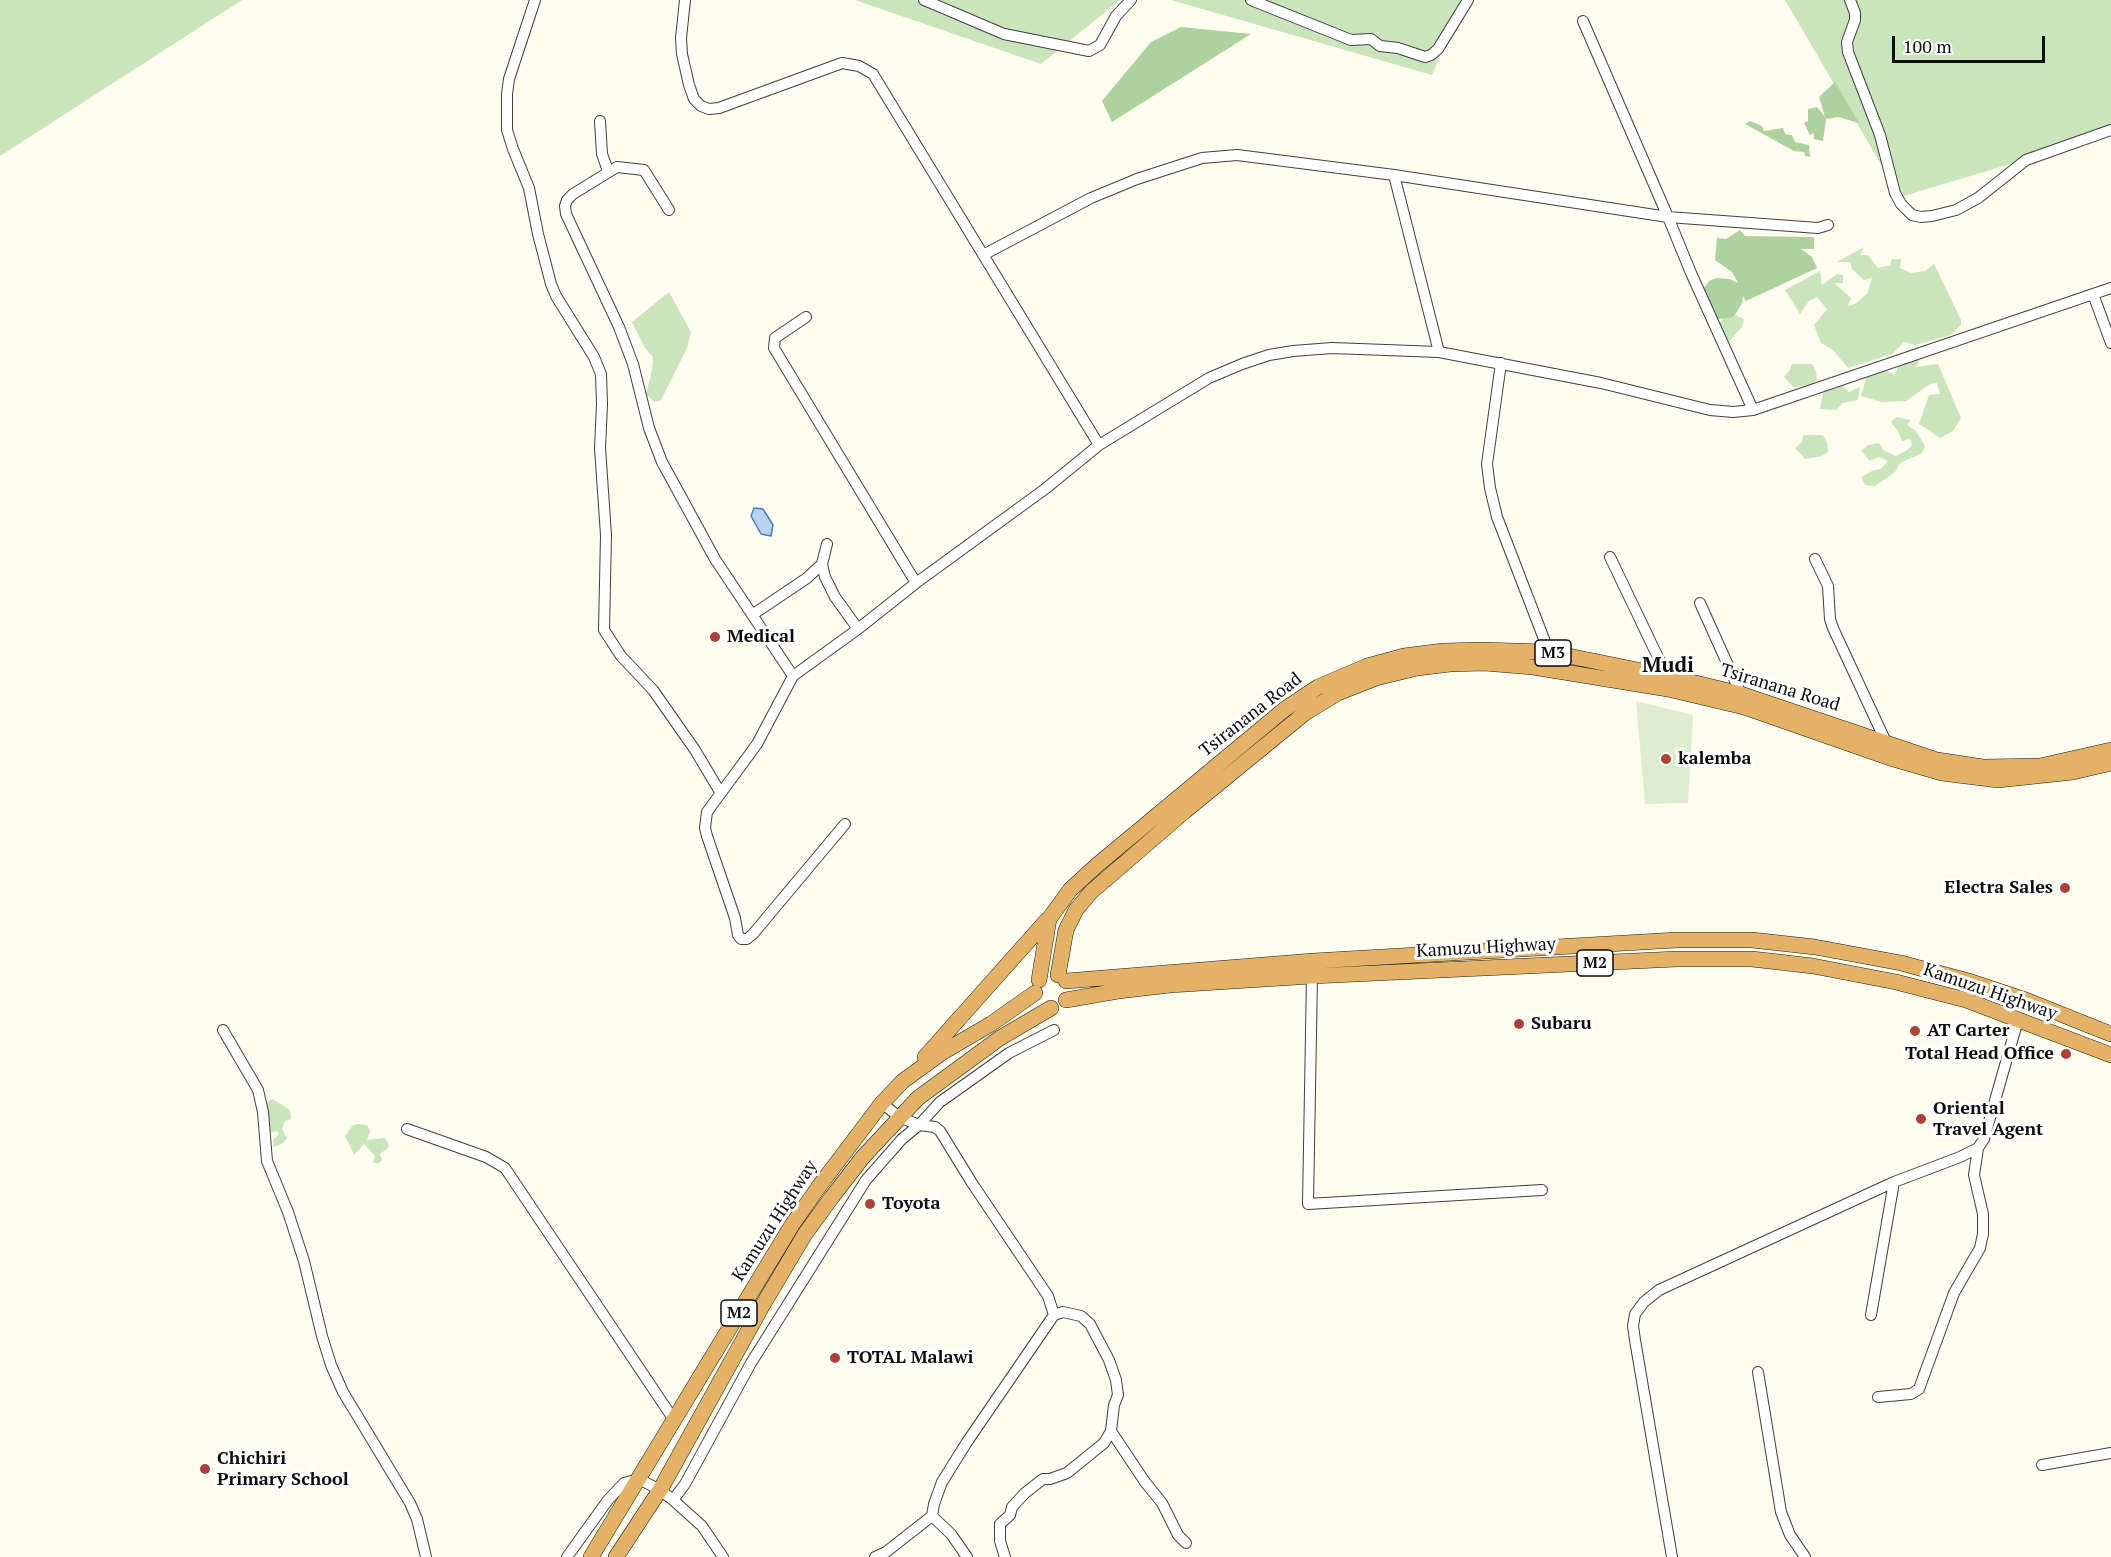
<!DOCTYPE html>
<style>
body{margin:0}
#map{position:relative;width:2111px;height:1557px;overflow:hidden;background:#fdfcee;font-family:"PT Serif",serif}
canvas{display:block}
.scale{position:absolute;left:1892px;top:36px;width:153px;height:27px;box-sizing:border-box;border:3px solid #0d0d0d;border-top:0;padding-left:8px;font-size:18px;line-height:21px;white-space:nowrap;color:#0d0d0d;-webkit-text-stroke:4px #fff;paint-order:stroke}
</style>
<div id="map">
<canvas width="2111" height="1557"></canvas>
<div class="scale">100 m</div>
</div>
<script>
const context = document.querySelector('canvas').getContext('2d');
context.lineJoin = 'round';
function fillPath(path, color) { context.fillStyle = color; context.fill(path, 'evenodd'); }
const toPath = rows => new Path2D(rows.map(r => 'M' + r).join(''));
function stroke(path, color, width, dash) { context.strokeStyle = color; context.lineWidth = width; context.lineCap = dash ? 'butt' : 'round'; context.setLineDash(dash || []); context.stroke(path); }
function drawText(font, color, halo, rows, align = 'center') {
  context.font = font + ' "PT Serif",serif'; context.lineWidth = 6; context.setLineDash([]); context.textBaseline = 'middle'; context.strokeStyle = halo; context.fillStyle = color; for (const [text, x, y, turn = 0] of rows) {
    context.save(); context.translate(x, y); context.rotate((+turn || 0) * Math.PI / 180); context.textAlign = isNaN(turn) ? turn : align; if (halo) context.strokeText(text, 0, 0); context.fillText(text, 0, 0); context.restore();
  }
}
fillPath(toPath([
 [0,0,242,0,0,156],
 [855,0,1120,0,1041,64],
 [1171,0,1464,0,1432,75],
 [1785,0,2111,0,2111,134,1900,197],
 [1864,247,1860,255,1868,255,1878,268,1890,265,1892,259,1901,259,1900,268,1911,273,1925,271,1934,264,1961,320,1961,325,1951,335,1916,345,1904,342,1892,354,1848,368,1833,350,1821,343,1814,325,1827,309,1817,297,1809,301,1800,314,1785,290,1820,271,1822,285,1837,274,1843,275,1843,283,1834,283,1851,298,1848,306,1855,304,1867,294,1872,278,1864,280,1852,269,1850,262,1837,262],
 [669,292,691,332,687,348,661,400,654,402,646,394,652,371,653,357,645,348,632,322],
 [1730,313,1744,319,1742,327,1728,343,1719,343,1715,339,1712,329],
 [1922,355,1916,367,1938,364,1961,418,1953,431,1940,438,1919,424,1929,395,1940,394,1937,383,1930,384,1906,401,1882,402,1861,396,1867,376,1883,369,1895,375,1901,357],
 [1792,364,1812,364,1816,371,1817,380,1811,385,1793,387,1784,377,1790,370],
 [1832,381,1841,384,1849,392,1860,387,1858,400,1843,403,1836,410,1820,409,1823,393],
 [1897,417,1911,420,1907,425,1916,431,1925,446,1922,453,1900,463,1895,472,1875,486,1865,485,1861,477,1874,470,1881,469,1888,461,1879,457,1870,461,1861,451,1868,445,1879,443,1883,450,1896,456,1907,450,1912,445,1910,439,1902,441,1899,433,1891,422],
 [1803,435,1823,435,1827,443,1828,452,1822,456,1805,459,1795,448,1802,442],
 [272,1099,290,1110,291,1119,285,1121,282,1129,287,1138,283,1143,274,1147,273,1140,279,1134,277,1131,269,1133,264,1104],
 [358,1124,367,1125,370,1131,367,1140,385,1138,388,1143,389,1147,380,1154,382,1160,378,1164,373,1162,375,1156,364,1144,354,1155,351,1148,345,1136,353,1125]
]), '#cae4bc');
fillPath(toPath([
 [1181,27,1251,34,1112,122,1102,101,1151,42],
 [1835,82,1859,123,1838,117,1826,119,1823,141,1814,139,1814,133,1810,135,1804,123,1808,121,1808,109,1817,107,1825,117,1819,97],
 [1750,121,1762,126,1764,131,1783,128,1785,134,1792,135,1795,142,1809,145,1810,157,1805,156,1804,152,1794,151,1745,124],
 [1740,230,1745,236,1814,237,1814,249,1801,249,1812,257,1817,268,1746,301,1743,296,1742,303,1735,315,1730,318,1716,319,1701,292,1709,281,1716,278,1730,279,1738,283,1732,272,1715,260,1717,238,1726,239]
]), '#add29d');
fillPath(toPath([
 [1636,701,1693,715,1688,803,1645,804]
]), '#dceccc');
const water = toPath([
 [754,508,763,509,773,525,771,536,761,534,751,516,754,508]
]);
fillPath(water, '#b9d2ef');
stroke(water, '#487dbd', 1.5);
const minor = toPath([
 [535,0,509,79,507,94,507,130,513,149,529,188,538,234,551,284,556,296,594,357,601,374,602,404,600,448,606,535,604,630,621,656,653,690,695,750,720,792],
 [685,0,681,38,682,54,689,85,694,99,701,106,709,109,719,108,842,63,859,66,873,74,1099,445],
 [924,0,1004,34,1089,51,1100,45,1116,16,1131,0],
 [1251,0,1351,40,1371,39,1380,46,1398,48,1425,57,1431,55,1438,49,1468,0],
 [1850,0,1855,13,1855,20,1847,42,1848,52,1880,135,1895,193,1901,204,1912,215,1921,217,1932,216,1956,210,1978,198,2026,160,2111,130],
 [1583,21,1668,217,1818,228,1828,225],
 [600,121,602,154,608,171],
 [669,210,644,170,617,167,573,194,567,200,565,206,566,214,619,327,633,364,649,428,662,462,715,559,793,676],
 [983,255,1091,198,1137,179,1202,158,1237,155,1394,175],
 [2093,294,2111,343],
 [806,317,775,338,774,348,916,583],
 [1439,352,1394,175,1668,217,1691,273,1753,410],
 [1501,363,1487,464,1490,488,1497,517,1549,652,1550,669],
 [827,544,822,564,825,577,835,597,858,629],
 [1610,557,1667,676],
 [1815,559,1828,586,1830,619,1833,628,1886,742],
 [1700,603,1741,694],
 [752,615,807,578,822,564],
 [845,824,753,934,747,939,741,939,738,935,735,918,707,836,705,828,707,812,757,744,793,676,858,629,916,583,1045,489,1099,445,1209,378,1242,364,1269,355,1293,351,1332,348,1439,352,1601,383,1710,410,1733,412,1753,410,2111,288],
 [1312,976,1308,1204,1542,1190],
 [223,1030,258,1090,263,1112,267,1161,288,1212,304,1261,322,1336,331,1365,343,1392,410,1503,417,1519,426,1557],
 [882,1103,899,1117,919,1125,935,1127,940,1131,972,1183,1048,1296,1054,1315,967,1442,942,1482,934,1504,932,1516,951,1534,967,1557],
 [407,1129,486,1157,505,1168,674,1420],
 [1871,1315,1894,1182],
 [1758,1372,1781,1512,1790,1535,1805,1557],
 [1878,1397,1911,1394,1919,1389,1954,1293,1980,1248,1983,1234,1983,1214,1974,1175,1978,1148],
 [1111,1431,1145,1482,1162,1503,1178,1535,1186,1543],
 [2042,1465,2111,1453],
 [673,1500,702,1526,723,1557],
 [567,1557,608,1500,624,1483,639,1479,660,1490,673,1500,685,1484,751,1363,866,1180,902,1139,919,1125,940,1102,1009,1053,1054,1030],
 [875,1557,886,1552,932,1516],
 [1005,1557,1000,1541,1000,1524,1010,1515,1012,1507,1025,1493,1043,1479,1050,1479,1067,1473,1104,1443,1111,1431,1114,1405,1118,1395,1116,1380,1109,1360,1090,1324,1081,1316,1063,1312,1054,1315],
 [1672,1557,1635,1340,1633,1326,1635,1314,1644,1302,1659,1290,1894,1182,1960,1157,1978,1148,1984,1139,2018,1020]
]);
const highway = toPath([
 [1058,975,1066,930,1076,910,1091,892,1185,811,1305,713,1338,693,1376,678,1417,668,1450,664,1484,663,1533,667,1668,689,1744,707,1890,758,1942,773,1998,780,2073,772,2111,763],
 [1039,980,1049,919,1070,890,1096,866,1285,709,1318,687,1367,666,1404,656,1443,651,1481,650,1549,652,1667,676,1741,694,1937,760,1983,767,2040,766,2111,750],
 [1066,981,1313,961,1677,940,1752,940,1815,947,1901,963,1972,982,2023,999,2111,1034],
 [1066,1000,1118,991,1170,985,1312,976,1677,959,1752,959,1813,966,1896,982,1966,1000,2111,1055],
 [925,1057,1047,920],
 [591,1557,792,1225,820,1185,882,1103,903,1081,943,1052,991,1024,1035,993],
 [616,1557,660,1490,761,1308,805,1234,832,1197,863,1157,918,1098,1000,1038,1051,1008]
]);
stroke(minor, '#404040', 12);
stroke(highway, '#1e1e1e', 16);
stroke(minor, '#fff', 10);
stroke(highway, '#e3b266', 15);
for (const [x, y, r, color] of [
 [715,637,6,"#ac4135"],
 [1666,759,6,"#ac4135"],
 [2065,888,6,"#ac4135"],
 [1519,1024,6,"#ac4135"],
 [1915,1031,6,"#ac4135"],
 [2066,1054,6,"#ac4135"],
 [1921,1119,6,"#ac4135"],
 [870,1204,6,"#ac4135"],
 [835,1358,6,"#ac4135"],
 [205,1469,6,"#ac4135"]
]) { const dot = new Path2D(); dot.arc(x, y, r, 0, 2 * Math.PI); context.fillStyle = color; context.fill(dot); stroke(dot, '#fff', 2); }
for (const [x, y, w] of [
 [1553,653,36],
 [1595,963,36],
 [739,1313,36]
]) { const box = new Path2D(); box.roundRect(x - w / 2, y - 13, w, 26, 4.5); context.fillStyle = '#fff'; context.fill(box); stroke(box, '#0d0d0d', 1.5); }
drawText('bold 16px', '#0d0d0d', null, [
 ["M3",1553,653],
 ["M2",1595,963],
 ["M2",739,1313]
]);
drawText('bold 18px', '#0d0d0d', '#fff', [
 ["Medical",727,637],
 ["kalemba",1678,759],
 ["Electra Sales",2053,888,"right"],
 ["Subaru",1531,1024],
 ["AT Carter",1927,1031],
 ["Total Head Office",2054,1054,"right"],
 ["Oriental",1933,1109],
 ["Travel Agent",1933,1130],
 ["Toyota",882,1204],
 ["TOTAL Malawi",847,1358],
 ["Chichiri",217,1459],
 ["Primary School",217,1480]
], 'left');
drawText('18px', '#0d0d0d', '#fff', [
 ["Tsiranana Road",1780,688,17],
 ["Tsiranana Road",1251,715,-38],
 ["Kamuzu Highway",1486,948,-3],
 ["Kamuzu Highway",1990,992,19],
 ["Kamuzu Highway",775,1221,-57]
]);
drawText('bold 21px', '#0d0d0d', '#fff', [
 ["Mudi",1668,666]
]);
</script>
